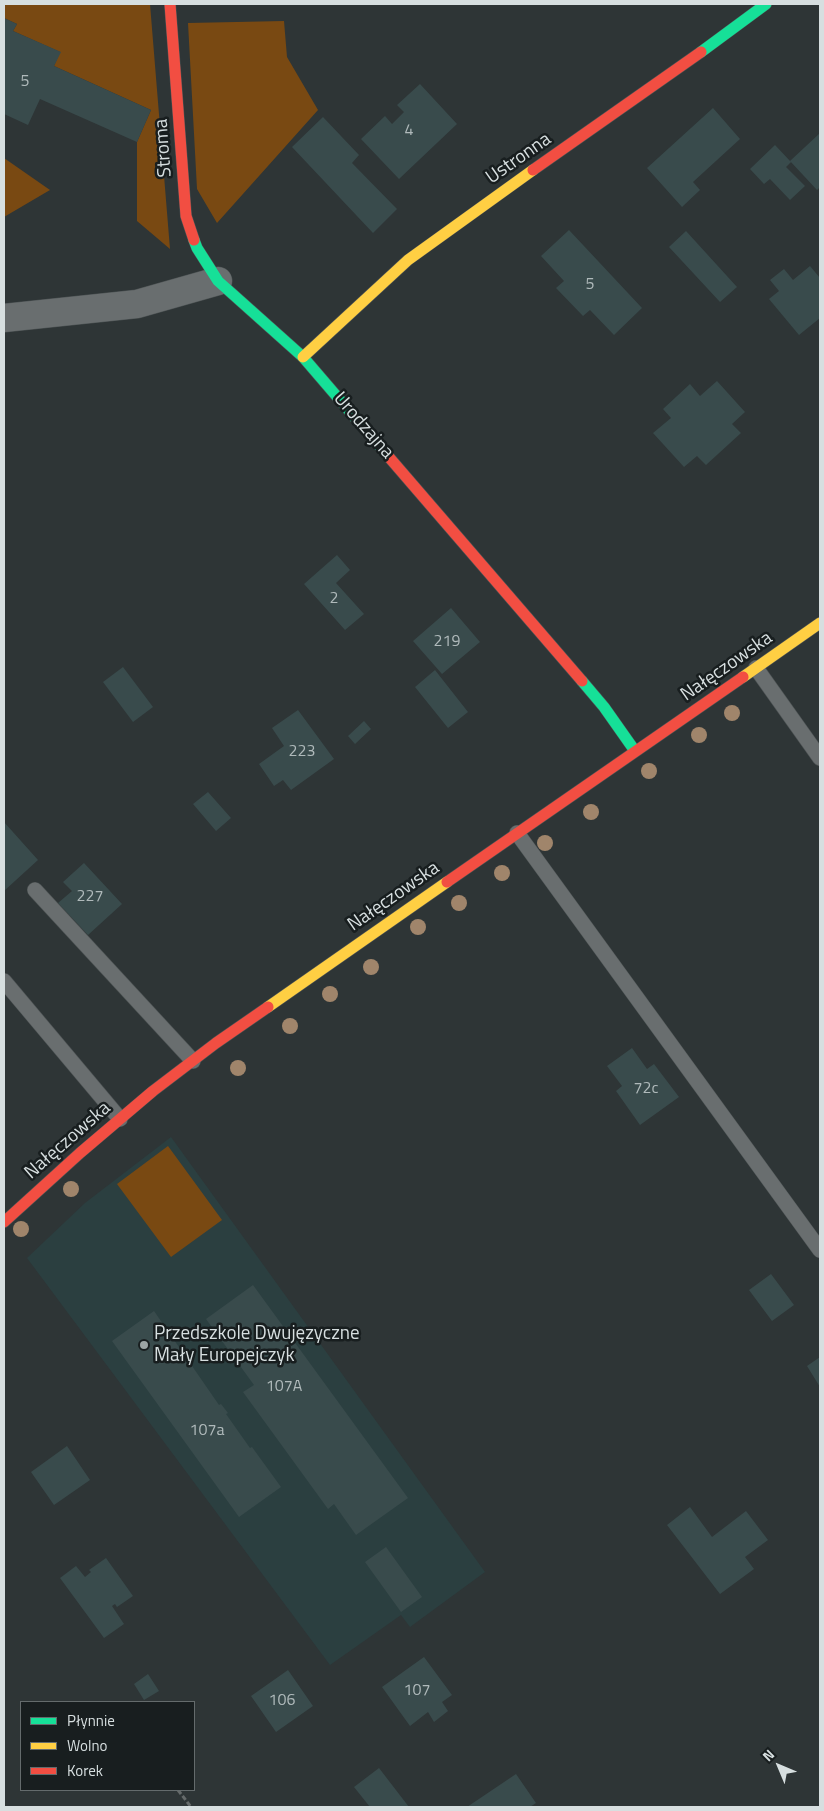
<!DOCTYPE html>
<meta charset="utf-8">
<style>
body{margin:0}
#map{position:relative;width:824px;height:1811px;overflow:hidden;background:#2e3536;font-family:"Titillium Web",sans-serif}
canvas{display:block}
.frame{position:absolute;inset:0;border:5px solid #d7dfe0;pointer-events:none}
.legend{position:absolute;left:20px;top:1701px;width:175px;height:90px;box-sizing:border-box;background:#181e1f;border:1px solid #646b6c;margin:0;padding:6px 9px;list-style:none;font-size:15px;color:#d7dfe0}
.legend li{display:flex;align-items:center;gap:10px;height:25px}
.legend b{width:25px;border:1px solid #646b6c}
.north{position:absolute;left:754px;top:1741px;width:50px;height:50px;-webkit-text-stroke:4px #181e1f;paint-order:stroke;rotate:315deg;font-size:14px;font-weight:700;line-height:20px;text-align:center;color:#d7dfe0}
.north::after{content:'';display:block;margin:auto;width:18px;height:22px;background:#d7dfe0;clip-path:polygon(50% 0,100% 100%,50% 72%,0 100%)}
</style>
<div id="map">
<canvas width="824" height="1811"></canvas>
<div class="frame"></div>
<ul class="legend">
<li><b style="height:6px;background:#16e098"></b>Płynnie</li>
<li><b style="height:6px;background:#ffcf43"></b>Wolno</li>
<li><b style="height:6px;background:#f24e42"></b>Korek</li>
</ul>
<div class="north">N</div>
</div>
<script>
const context = document.querySelector('canvas').getContext('2d');
context.lineJoin = 'round';
function fillPath(path, color) { context.fillStyle = color; context.fill(path, 'evenodd'); }
const toPath = rows => new Path2D(rows.map(r => 'M' + r).join(''));
function stroke(path, color, width, dash) { context.strokeStyle = color; context.lineWidth = width; context.lineCap = dash ? 'butt' : 'round'; context.setLineDash(dash || []); context.stroke(path); }
function drawText(font, color, halo, rows, align = 'center') {
  context.font = font + ' "Titillium Web",sans-serif'; context.lineWidth = 5; context.setLineDash([]); context.textBaseline = 'middle'; context.strokeStyle = halo; context.fillStyle = color; for (const [text, x, y, turn = 0] of rows) {
    context.save(); context.translate(x, y); context.rotate((+turn || 0) * Math.PI / 180); context.textAlign = isNaN(turn) ? turn : align; if (halo) context.strokeText(text, 0, 0); context.fillText(text, 0, 0); context.restore();
  }
}
fillPath(toPath([
 [171,1137,485,1572,410,1627,401,1615,330,1665,27,1258,85,1203]
]), '#2b3f40');
fillPath(toPath([
 [4,4,150,4,170,249,137,221,137,142,151,110,54,66,60,52,13,31,17,24,4,18],
 [284,21,287,57,318,110,217,223,197,189,188,23],
 [4,158,50,190,4,217],
 [168,1146,222,1220,171,1257,117,1184]
]), '#794912');
fillPath(toPath([
 [4,18,17,24,13,31,61,52,54,66,151,110,137,142,40,99,28,125,4,114],
 [420,84,457,124,399,179,361,139,385,116,392,124,404,112,397,105],
 [713,108,740,139,693,182,700,190,682,207,647,168],
 [323,117,359,155,352,163,397,209,373,233,292,147],
 [820,133,820,187,817,190,790,161],
 [775,145,791,162,786,167,805,186,790,200,770,179,764,184,750,169],
 [569,230,642,308,614,335,590,310,583,316,556,288,564,281,541,256],
 [686,231,737,287,720,302,669,247],
 [810,266,820,278,820,318,799,335,769,299,779,291,770,280,784,269,793,280],
 [717,381,745,412,732,424,741,433,706,465,697,456,684,467,653,433,671,418,663,409,690,384,700,396],
 [337,555,350,570,336,583,364,614,345,630,304,584],
 [451,608,480,642,442,674,413,641],
 [123,667,153,707,133,722,103,682],
 [435,670,468,712,448,728,415,687],
 [298,710,334,759,291,790,283,780,274,786,259,764,284,746,272,728],
 [364,721,371,729,355,744,348,736],
 [208,792,231,818,216,831,193,804],
 [4,822,38,860,4,891],
 [84,863,122,904,88,935,58,903,72,891,63,882],
 [632,1048,647,1069,654,1064,679,1097,640,1125,616,1091,622,1086,607,1066],
 [771,1274,794,1305,772,1321,749,1290],
 [253,1285,408,1498,356,1535,334,1504,328,1509,243,1392,254,1385,206,1319],
 [154,1311,219,1405,221,1404,228,1413,226,1414,250,1448,252,1447,281,1487,239,1517,112,1341],
 [820,1357,820,1387,807,1366],
 [67,1446,90,1480,54,1505,31,1472],
 [690,1507,712,1537,746,1511,768,1540,745,1557,754,1569,720,1594,667,1525],
 [386,1547,422,1597,401,1612,365,1562],
 [106,1558,133,1596,117,1607,115,1604,112,1606,124,1624,104,1638,60,1578,76,1566,85,1577,91,1572,89,1570],
 [424,1657,452,1695,442,1702,448,1711,434,1722,428,1712,410,1726,382,1687],
 [288,1670,313,1706,276,1732,251,1696],
 [148,1674,159,1691,144,1700,134,1684],
 [379,1768,409,1807,370,1807,354,1787],
 [516,1774,536,1803,530,1807,467,1807]
]), '#394b4c');
const lane = toPath([
 [756,668,820,758],
 [517,833,820,1250],
 [35,890,193,1061],
 [4,981,120,1119]
]);
const street = toPath([
 [4,318,137,304,218,281]
]);
const fast = toPath([
 [701,52,766,4],
 [194,240,197,248,218,281,303,357,388,456],
 [582,681,604,707,635,751]
]);
const slow = toPath([
 [303,357,408,260,533,170],
 [743,677,820,623],
 [268,1007,447,882]
]);
const jam = toPath([
 [170,4,186,216,194,240],
 [533,170,701,52],
 [388,456,582,681],
 [447,882,743,677],
 [4,1222,80,1153,153,1091,216,1043,268,1007]
]);
stroke(lane, '#4d5354', 16);
stroke(street, '#4d5354', 29);
stroke(fast, '#4d5354', 12);
stroke(slow, '#4d5354', 12);
stroke(jam, '#4d5354', 12);
stroke(toPath([
 [178,1790,191,1807]
]), '#656a6a', 3, [5, 2.5]);
stroke(lane, '#696e6f', 15);
stroke(street, '#696e6f', 28);
stroke(fast, '#16e098', 11);
stroke(slow, '#ffcf43', 11);
stroke(jam, '#f24e42', 11);
context.fillStyle = '#a0856b';
for (const [x, y] of [
 [732,713],
 [699,735],
 [649,771],
 [591,812],
 [545,843],
 [502,873],
 [459,903],
 [418,927],
 [371,967],
 [330,994],
 [290,1026],
 [238,1068],
 [71,1189],
 [21,1229]
]) { context.beginPath(); context.arc(x, y, 8, 0, 2 * Math.PI); context.fill(); }
for (const [x, y, r, color] of [
 [144,1345,5,"#9ca4a4"]
]) { const dot = new Path2D(); dot.arc(x, y, r, 0, 2 * Math.PI); context.fillStyle = color; context.fill(dot); stroke(dot, '#181e1f', 2); }
drawText('16px', '#b0babb', null, [
 ["5",25,82],
 ["4",409,131],
 ["5",590,285],
 ["2",334,599],
 ["219",447,642],
 ["223",302,752],
 ["227",90,897],
 ["72c",646,1089],
 ["107A",284,1387],
 ["107a",207,1431],
 ["107",417,1691],
 ["106",282,1701]
]);
drawText('19px', '#d7dfe0', '#181e1f', [
 ["Stroma",164,148,-94],
 ["Ustronna",519,159,-35],
 ["Urodzajna",363,426,49],
 ["Nałęczowska",727,667,-35],
 ["Nałęczowska",394,897,-35],
 ["Nałęczowska",68,1141,-41]
]);
drawText('19px', '#d7dfe0', '#181e1f', [
 ["Przedszkole Dwujęzyczne",154,1334],
 ["Mały Europejczyk",154,1356]
], 'left');
</script>
